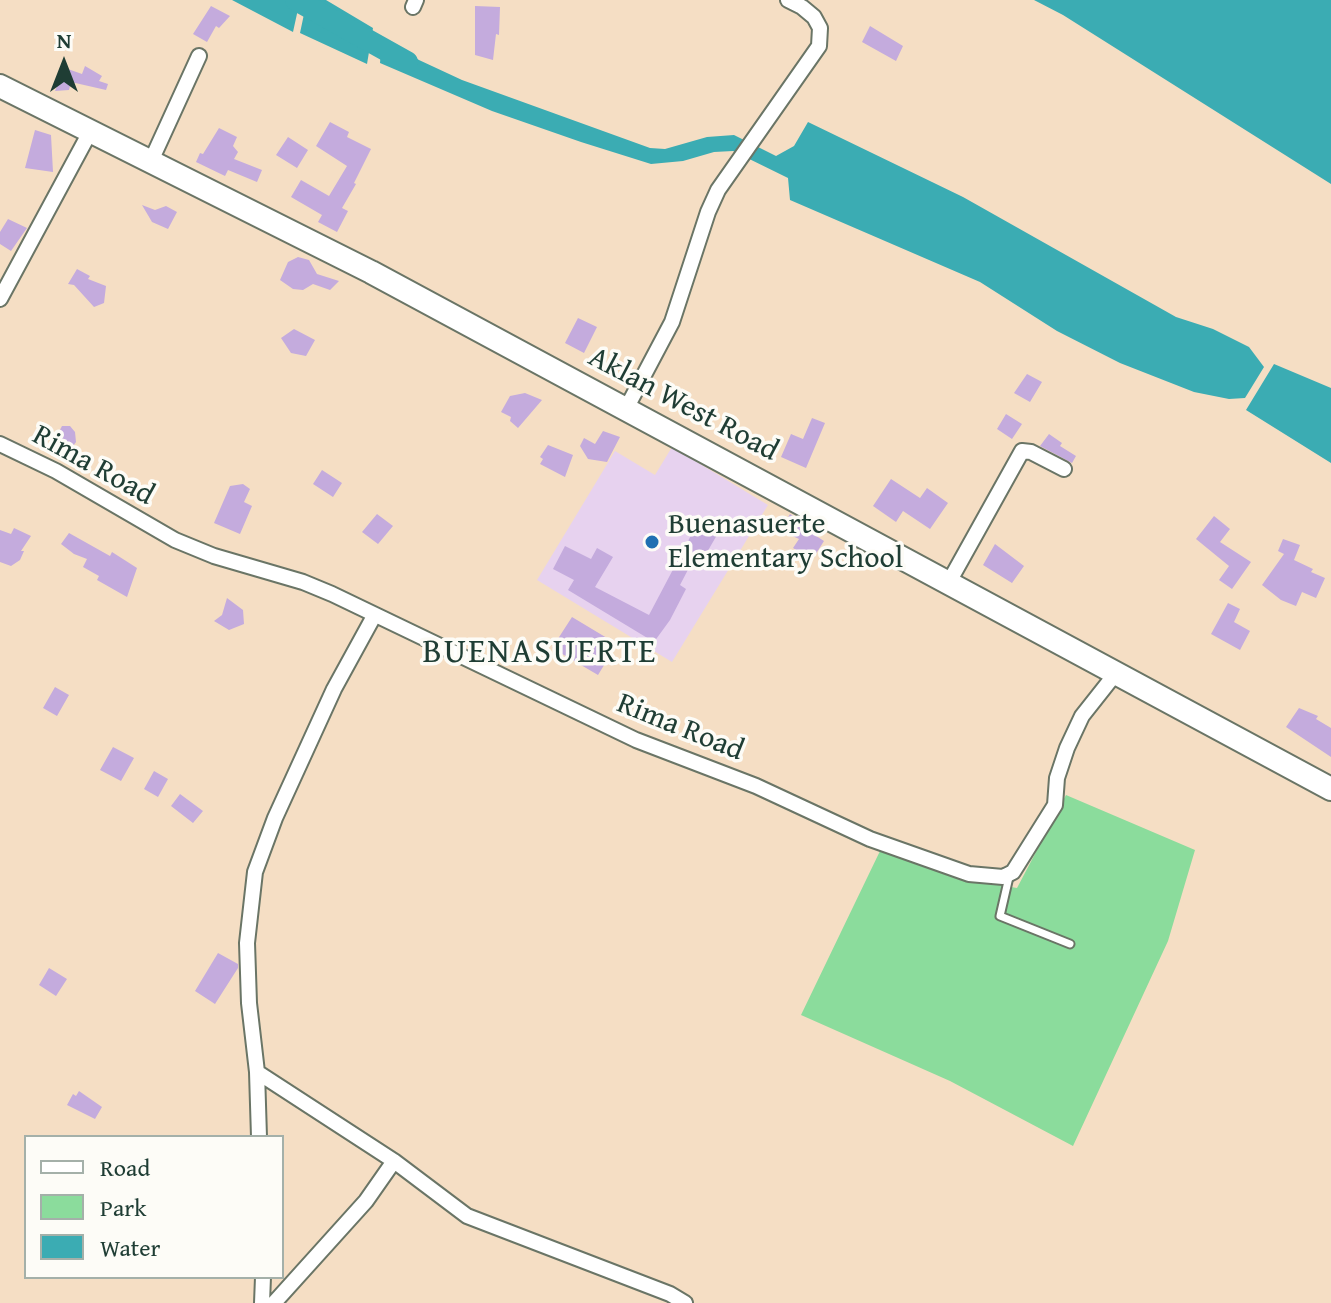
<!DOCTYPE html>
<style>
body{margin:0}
#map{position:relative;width:1331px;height:1303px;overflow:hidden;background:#f5dec4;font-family:"Gentium Book Plus",serif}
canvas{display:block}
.legend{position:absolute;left:24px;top:1135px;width:260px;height:144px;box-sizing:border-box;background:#fdfcf7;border:2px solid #a4b0a9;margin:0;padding:10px 14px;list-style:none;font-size:24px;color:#1f3d34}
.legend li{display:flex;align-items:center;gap:16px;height:40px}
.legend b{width:40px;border:2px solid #a4b0a9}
.north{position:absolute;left:24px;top:24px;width:80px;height:80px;-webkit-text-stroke:6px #fdfcf7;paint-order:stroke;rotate:0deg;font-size:22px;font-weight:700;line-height:32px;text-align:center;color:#1f3d34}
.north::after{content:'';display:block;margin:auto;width:28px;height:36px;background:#1f3d34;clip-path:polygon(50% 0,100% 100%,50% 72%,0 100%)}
</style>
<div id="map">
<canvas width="1331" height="1303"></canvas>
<ul class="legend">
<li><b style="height:10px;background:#fff"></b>Road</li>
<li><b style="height:22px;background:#8bdc9c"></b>Park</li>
<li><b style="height:22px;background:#3bacb3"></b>Water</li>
</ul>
<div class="north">N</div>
</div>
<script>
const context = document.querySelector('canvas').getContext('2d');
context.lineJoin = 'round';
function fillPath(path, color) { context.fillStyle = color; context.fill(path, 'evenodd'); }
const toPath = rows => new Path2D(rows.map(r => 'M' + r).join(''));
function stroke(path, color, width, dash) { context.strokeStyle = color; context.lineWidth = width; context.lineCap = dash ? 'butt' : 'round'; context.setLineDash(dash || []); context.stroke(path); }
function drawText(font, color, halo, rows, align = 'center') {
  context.font = font + ' "Gentium Book Plus",serif'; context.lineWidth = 7; context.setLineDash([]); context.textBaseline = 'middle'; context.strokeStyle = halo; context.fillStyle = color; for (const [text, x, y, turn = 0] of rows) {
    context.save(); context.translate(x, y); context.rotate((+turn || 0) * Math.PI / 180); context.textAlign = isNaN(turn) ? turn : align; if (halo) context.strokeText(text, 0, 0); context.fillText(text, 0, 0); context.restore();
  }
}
fillPath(toPath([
 [672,447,768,505,672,662,537,580,615,451,655,475]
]), '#e7d2ef');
fillPath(toPath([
 [1066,795,1195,850,1168,941,1073,1146,950,1081,801,1015,880,851,967,880,1017,888]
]), '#8bdc9c');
fillPath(toPath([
 [232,0,300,0,293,32],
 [307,0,326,0,373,28,367,64,300,33],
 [1034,0,1331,0,1331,184,1063,15],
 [382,38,419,60,462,80,650,148,665,149,707,137,734,135,776,156,794,146,808,122,963,197,1176,317,1213,329,1249,347,1264,367,1245,398,1229,399,1194,392,1120,363,1057,331,980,282,790,200,788,178,733,151,714,152,683,161,651,164,581,142,492,111,380,63],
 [1274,364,1331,388,1331,463,1246,410]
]), '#3bacb3');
stroke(toPath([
 [296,0,407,62]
]), '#3bacb3', 22);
fillPath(toPath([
 [211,6,230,16,219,28,216,26,207,42,193,34],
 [475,6,500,7,499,35,496,34,493,60,475,55],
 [870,26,903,46,896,61,862,42],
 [85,66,102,76,99,81,108,84,106,90,71,82,69,90,55,91,65,68,82,74],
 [330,122,349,132,347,137,371,149,354,183,356,184,342,208,348,211,337,232,318,222,322,215,291,197,301,180,329,196,347,166,316,146],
 [219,128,237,137,233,146,238,152,234,159,262,170,257,182,228,170,225,176,196,162,200,153,203,154],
 [35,130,51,135,53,172,25,168],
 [288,137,308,150,297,168,276,155],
 [142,205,155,210,166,206,177,212,168,229,152,222],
 [8,219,27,228,11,251,0,244,0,232],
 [298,257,309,260,317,274,339,281,330,290,313,284,303,290,293,289,280,280,288,262],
 [77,269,90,276,88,279,106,286,104,303,94,307,74,285,68,284],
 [578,318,597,327,584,353,565,343],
 [294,329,315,340,306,356,291,353,281,338],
 [1027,374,1042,382,1030,402,1014,393],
 [525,393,542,400,518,428,510,421,511,417,501,412,510,396],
 [1006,414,1022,424,1012,439,997,429],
 [812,418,825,423,806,468,781,457,791,434,803,439],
 [62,426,70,426,75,432,76,442,68,453,51,447],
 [603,431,620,437,607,462,588,459,580,446,584,438,595,444],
 [1049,434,1062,443,1060,446,1076,456,1072,463,1040,446],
 [548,445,573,455,565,477,540,464,543,459,540,457],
 [322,470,342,483,333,497,313,484],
 [891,479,920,498,927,488,948,503,930,529,903,511,896,522,873,506],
 [243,484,250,489,244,502,252,506,240,534,214,523,230,486],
 [377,514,393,526,378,544,362,532],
 [790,514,805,523,802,527,824,541,812,560,793,548,799,539,780,530],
 [1214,516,1230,529,1220,542,1251,562,1232,589,1219,580,1229,566,1196,539],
 [697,524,717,535,699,566,692,562,680,585,686,589,670,620,654,642,568,590,574,580,553,569,565,546,591,559,597,548,613,557,595,587,649,615],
 [14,528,31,536,21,551,24,551,20,560,11,566,0,562,0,530,11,534],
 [69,533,110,556,112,552,137,568,127,597,97,580,99,576,83,567,87,559,74,554,61,544],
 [1283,539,1300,545,1294,560,1313,569,1311,572,1325,578,1316,598,1302,592,1296,606,1281,600,1262,585,1284,554,1278,551],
 [995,544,1024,566,1012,583,983,565],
 [227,598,243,610,244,624,229,630,214,621,222,615],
 [1228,603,1240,609,1234,622,1250,631,1240,650,1211,634],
 [572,617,617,644,598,675,552,648],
 [55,687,69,695,57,716,43,708],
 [1299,708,1318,716,1316,719,1331,728,1331,757,1286,727],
 [113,747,134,758,121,781,100,770],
 [154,771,168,779,158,797,144,789],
 [180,794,203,811,193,823,171,806],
 [218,953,238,964,238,968,215,1004,195,991],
 [49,968,67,979,56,996,39,985],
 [79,1091,102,1107,95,1119,67,1105,73,1094,76,1096]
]), '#c4abdd');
const lane = toPath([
 [1009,877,1000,916,1070,944]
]);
const street = toPath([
 [413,7,416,0],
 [151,161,199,56],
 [0,299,90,132],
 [626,409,672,322,708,212,718,190,819,46,820,28,814,17,802,7,788,0],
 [0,444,56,471,175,540,214,556,303,582,332,594,636,740,756,786,870,839,969,874,1003,877,1013,872,1055,805,1057,778,1067,748,1082,716,1116,673],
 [949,582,1022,451,1031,452,1064,469],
 [257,1072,394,1161,467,1216,670,1294,685,1303],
 [259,1137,257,1072,249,1003,247,943,255,872,275,818,334,689,374,616],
 [262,1303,263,1277],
 [274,1303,366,1201,394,1161]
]);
const primary = toPath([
 [0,86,371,272,1331,789]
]);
stroke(lane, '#6a7566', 11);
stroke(street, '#6a7566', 18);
stroke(primary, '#6a7566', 26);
stroke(lane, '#fff', 7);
stroke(street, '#fff', 14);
stroke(primary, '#fff', 22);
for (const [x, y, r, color] of [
 [652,542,8,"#1f6fb2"]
]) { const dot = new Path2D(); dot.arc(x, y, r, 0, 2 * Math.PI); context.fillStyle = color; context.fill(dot); stroke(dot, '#fdfcf7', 3); }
drawText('30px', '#1f3d34', '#fdfcf7', [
 ["Aklan West Road",683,405,28],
 ["Rima Road",93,466,29],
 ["Rima Road",680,728,22]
]);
drawText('30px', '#1f3d34', '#fdfcf7', [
 ["Buenasuerte",668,525],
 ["Elementary School",668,559]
], 'left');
context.letterSpacing = '2px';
drawText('34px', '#1f3d34', '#fdfcf7', [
 ["BUENASUERTE",540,653]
]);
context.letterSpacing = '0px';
</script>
